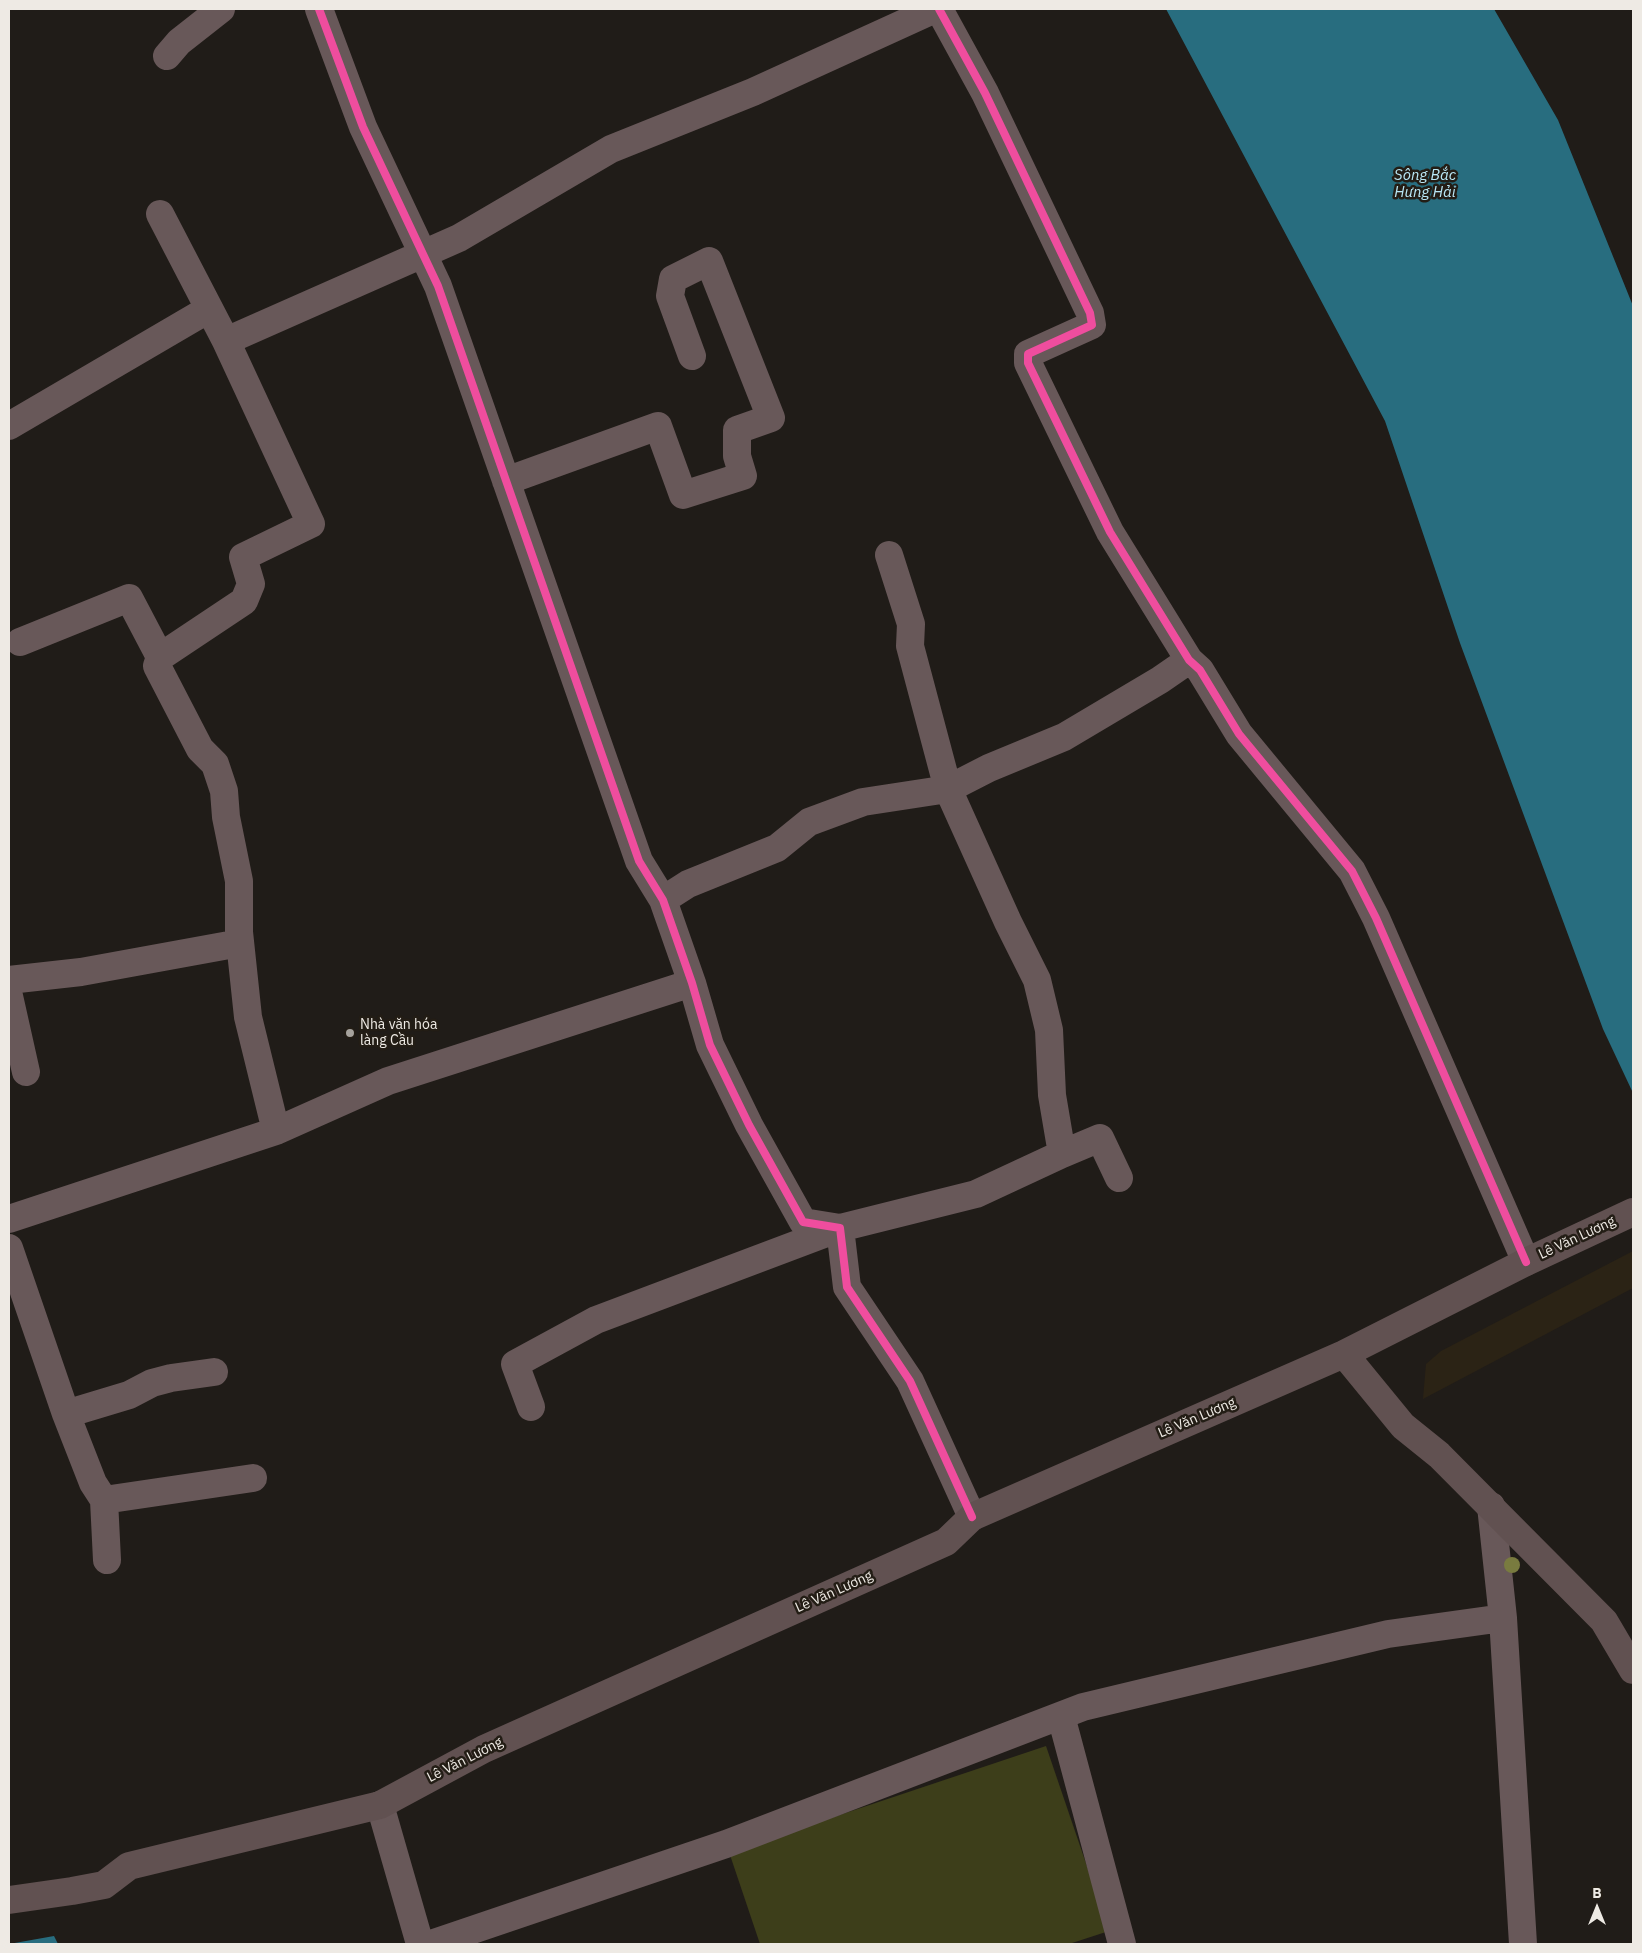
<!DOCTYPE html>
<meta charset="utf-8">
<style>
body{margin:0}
#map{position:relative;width:1642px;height:1953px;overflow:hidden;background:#201c18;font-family:"IBM Plex Sans",sans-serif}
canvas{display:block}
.frame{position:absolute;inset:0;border:10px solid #eeeae4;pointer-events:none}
.north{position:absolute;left:1572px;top:1883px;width:50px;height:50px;-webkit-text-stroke:4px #231d15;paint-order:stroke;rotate:0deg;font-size:14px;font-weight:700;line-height:20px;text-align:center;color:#eeeae4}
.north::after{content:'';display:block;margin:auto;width:18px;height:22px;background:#eeeae4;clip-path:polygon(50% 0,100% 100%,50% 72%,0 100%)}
</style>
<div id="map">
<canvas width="1642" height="1953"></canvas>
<div class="frame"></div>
<div class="north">B</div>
</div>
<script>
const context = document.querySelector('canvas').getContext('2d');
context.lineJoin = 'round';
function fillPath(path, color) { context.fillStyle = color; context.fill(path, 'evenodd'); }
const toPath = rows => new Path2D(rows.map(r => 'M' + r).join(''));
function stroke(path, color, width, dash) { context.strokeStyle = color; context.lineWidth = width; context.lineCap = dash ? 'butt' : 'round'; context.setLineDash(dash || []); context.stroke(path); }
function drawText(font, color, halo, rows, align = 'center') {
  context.font = font + ' "IBM Plex Sans",sans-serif'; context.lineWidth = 5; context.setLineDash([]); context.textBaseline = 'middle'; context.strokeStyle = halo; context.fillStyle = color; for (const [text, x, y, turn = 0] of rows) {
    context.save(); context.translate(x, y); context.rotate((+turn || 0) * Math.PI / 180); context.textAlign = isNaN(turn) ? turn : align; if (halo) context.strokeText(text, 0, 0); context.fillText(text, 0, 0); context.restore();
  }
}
fillPath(toPath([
 [1633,1251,1633,1288,1423,1399,1426,1364,1441,1351]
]), '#2b2315');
fillPath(toPath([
 [1046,1746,1109,1931,1069,1944,760,1944,729,1852]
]), '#3d3e1a');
fillPath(toPath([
 [1166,9,1494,9,1558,120,1633,306,1633,1093,1603,1029,1460,643,1385,421],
 [54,1936,58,1944,9,1944]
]), '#286d7f');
stroke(toPath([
 [319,9,363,127,438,286,639,861,663,900,692,983,710,1045,749,1125,803,1222,840,1228,847,1287,910,1381,972,1517],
 [939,9,985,93,1090,313,1092,325,1028,354,1028,363,1110,532,1189,660,1200,670,1239,734,1352,871,1376,918,1526,1262],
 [167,56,179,42,221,9],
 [160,214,226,341,311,524,243,557,251,584,244,601,160,657,157,666,200,749,215,764,224,791,226,817,239,881,239,932,248,1017,276,1131],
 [226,341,459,238,611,149,753,92,935,9],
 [9,426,209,309],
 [506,481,658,426,683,495,743,476,737,456,737,430,771,418,709,261,673,279,670,296,692,356],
 [20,642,129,598,160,657],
 [663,900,688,884,777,848,809,822,863,802,948,789,989,768,1064,737,1160,680,1189,660],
 [9,980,81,972,240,943],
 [9,996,26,1072],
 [1062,1154,1100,1138,1119,1178],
 [9,1219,276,1131,388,1081,692,983],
 [9,1248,66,1414,93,1483,104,1500,253,1478],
 [531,1407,515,1364,596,1320,840,1228,976,1194,1062,1154,1052,1095,1049,1030,1037,980,1008,922,948,789,910,646,911,624,889,555],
 [66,1414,129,1395,152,1383,171,1378,214,1372],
 [104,1500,107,1560],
 [1491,1506,1503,1618,1523,1944],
 [1061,1716,1122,1944],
 [380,1805,420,1944],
 [431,1944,726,1844,1083,1707,1388,1634,1503,1618]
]), '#685859', 28);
stroke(toPath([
 [1344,1354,1403,1426,1439,1455,1604,1621,1633,1670],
 [9,1900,72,1891,104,1885,129,1866,380,1805,484,1749,946,1542,972,1517,1344,1354,1526,1262,1633,1212]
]), '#615151', 28);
stroke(toPath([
 [319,9,363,127,438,286,639,861,663,900,692,983,710,1045,749,1125,803,1222,840,1228,847,1287,910,1381,972,1517],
 [939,9,985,93,1090,313,1092,325,1028,354,1028,363,1110,532,1189,660,1200,670,1239,734,1352,871,1376,918,1526,1262]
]), '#ef4d9e', 8);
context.fillStyle = '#797b3f';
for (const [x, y] of [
 [1512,1565]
]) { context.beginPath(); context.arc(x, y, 8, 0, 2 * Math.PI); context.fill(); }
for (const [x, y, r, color] of [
 [350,1033,5,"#a6a29d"]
]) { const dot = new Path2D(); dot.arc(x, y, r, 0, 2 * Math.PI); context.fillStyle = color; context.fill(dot); stroke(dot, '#231d15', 2); }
drawText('14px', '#eeeae4', '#231d15', [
 ["Nhà văn hóa",360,1025],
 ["làng Cầu",360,1041]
], 'left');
drawText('14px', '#eeeae4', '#231d15', [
 ["Lê Văn Lương",1577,1238,-25],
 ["Lê Văn Lương",1197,1418,-23],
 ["Lê Văn Lương",834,1592,-24],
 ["Lê Văn Lương",465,1760,-27]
]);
drawText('italic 15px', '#b9e7f5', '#231d15', [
 ["Sông Bắc",1425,176],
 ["Hưng Hải",1425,193]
]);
</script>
